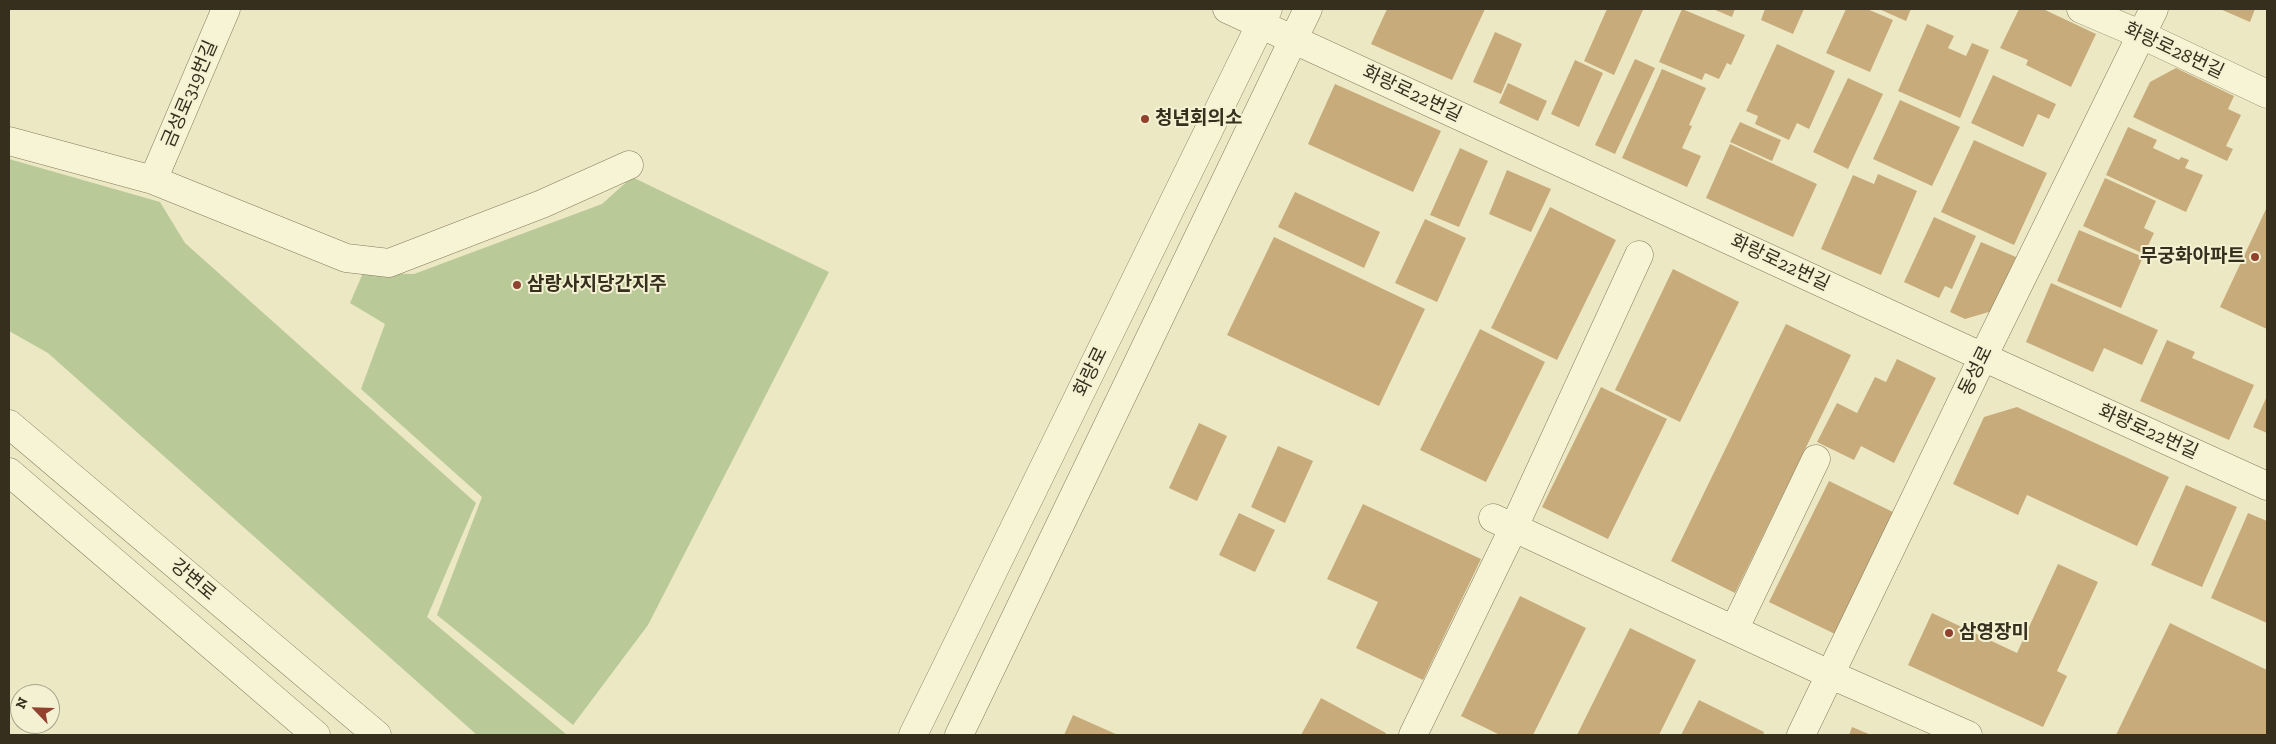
<!DOCTYPE html>
<meta charset="utf-8">
<style>
body{margin:0}
#map{position:relative;width:2276px;height:744px;overflow:hidden;background:#ece8c4;font-family:"Zilla Slab",serif}
canvas{display:block}
.frame{position:absolute;inset:0;border:10px solid #362f1e;pointer-events:none}
.north{position:absolute;left:10px;top:684px;width:50px;height:50px;box-sizing:border-box;background:#f4f1d3;border:1px solid #a8a38b;border-radius:50%;rotate:294deg;font-size:14px;font-weight:700;line-height:20px;text-align:center;color:#362f1e}
.north::after{content:'';display:block;margin:auto;width:18px;height:22px;background:#92412e;clip-path:polygon(50% 0,100% 100%,50% 72%,0 100%)}
</style>
<div id="map">
<canvas width="2276" height="744"></canvas>
<div class="frame"></div>
<div class="north">N</div>
</div>
<script>
const context = document.querySelector('canvas').getContext('2d');
context.lineJoin = 'round';
function fillPath(path, color) { context.fillStyle = color; context.fill(path, 'evenodd'); }
const toPath = rows => new Path2D(rows.map(r => 'M' + r).join(''));
function stroke(path, color, width, dash) { context.strokeStyle = color; context.lineWidth = width; context.lineCap = dash ? 'butt' : 'round'; context.setLineDash(dash || []); context.stroke(path); }
function drawText(font, color, halo, rows, align = 'center') {
  context.font = font + ' "Zilla Slab","Noto Sans KR",serif'; context.lineWidth = 4; context.setLineDash([]); context.textBaseline = 'middle'; context.strokeStyle = halo; context.fillStyle = color; for (const [text, x, y, turn = 0] of rows) {
    context.save(); context.translate(x, y); context.rotate((+turn || 0) * Math.PI / 180); context.textAlign = isNaN(turn) ? turn : align; if (halo) context.strokeText(text, 0, 0); context.fillText(text, 0, 0); context.restore();
  }
}
fillPath(toPath([
 [9,159,160,202,185,243,476,503,427,617,567,735,477,735,48,353,9,331],
 [632,177,829,272,648,625,573,725,437,615,482,497,361,389,385,324,350,303,363,273,414,274,602,204]
]), '#bac998');
fillPath(toPath([
 [1387,9,1485,9,1452,80,1371,44],
 [1607,9,1643,10,1614,75,1584,61],
 [1682,9,1745,35,1731,65,1727,63,1719,79,1705,73,1702,80,1659,62],
 [1713,9,1735,9,1732,17],
 [1765,9,1804,9,1793,34,1761,20],
 [1846,9,1867,9,1893,20,1870,72,1826,53],
 [1879,9,1911,9,1906,21],
 [2019,9,2043,9,2096,34,2071,87,2026,65,2028,60,2000,48],
 [2220,9,2255,9,2250,22],
 [1927,24,1954,36,1948,48,1966,56,1972,43,1989,50,1960,118,1898,91],
 [1495,32,1522,44,1501,94,1473,82],
 [1777,44,1835,71,1809,129,1797,123,1789,140,1755,124,1758,116,1746,111],
 [1635,59,1655,68,1615,154,1595,145],
 [1575,60,1603,73,1579,127,1551,114],
 [2176,68,2234,96,2228,109,2241,115,2226,146,2233,149,2227,161,2133,117,2150,82],
 [1662,69,1706,88,1689,125,1692,126,1682,148,1701,156,1687,187,1622,158],
 [1993,75,2056,104,2049,119,2038,114,2023,147,1971,123],
 [1848,78,1883,94,1848,169,1813,152],
 [1508,83,1547,101,1538,121,1499,103],
 [1335,84,1441,131,1413,192,1308,144],
 [1900,100,1960,127,1932,186,1873,159],
 [1740,122,1781,140,1772,161,1730,142],
 [2128,127,2157,140,2153,148,2179,160,2181,157,2189,160,2185,168,2203,175,2186,212,2106,175],
 [1974,140,2047,173,2014,245,1941,212],
 [1730,144,1817,184,1793,237,1706,198],
 [1460,148,1488,161,1459,227,1430,215],
 [1507,170,1551,189,1531,232,1489,214],
 [1878,174,1917,191,1881,275,1821,249,1853,175,1874,184],
 [2105,178,2156,201,2144,228,2154,233,2144,254,2083,226],
 [1295,192,1380,232,1364,268,1278,227],
 [1550,207,1616,240,1557,360,1491,328],
 [2267,207,2267,329,2220,307],
 [1934,217,1976,236,1952,289,1945,286,1939,298,1904,282],
 [1425,219,1466,238,1437,302,1395,283],
 [2079,230,2143,257,2121,308,2057,281],
 [1274,237,1425,309,1379,406,1227,335],
 [1981,242,2016,257,1992,311,1965,319,1950,312],
 [1673,269,1739,302,1680,422,1615,390],
 [2051,283,2158,330,2142,365,2104,348,2093,372,2026,342],
 [1786,324,1851,355,1735,593,1671,561],
 [1480,329,1545,362,1486,482,1420,450],
 [2167,340,2195,352,2192,358,2254,385,2229,440,2140,401],
 [1897,359,1936,378,1894,463,1861,446,1854,460,1817,442,1837,403,1857,413,1875,377,1886,382],
 [1601,387,1667,419,1608,539,1542,507],
 [2267,396,2267,433,2253,427],
 [2017,407,2169,477,2137,546,2027,495,2018,515,1953,484,1984,417],
 [1199,423,1227,436,1197,501,1169,488],
 [1278,446,1313,461,1285,523,1251,507],
 [1829,481,1895,513,1835,634,1769,602],
 [2186,485,2237,507,2202,587,2151,565],
 [1363,504,1481,559,1423,680,1356,648,1378,602,1327,579],
 [1239,513,1275,530,1255,572,1219,555],
 [2248,513,2267,521,2267,623,2211,598],
 [2058,564,2098,582,2057,671,2067,676,2043,727,1908,665,1932,613,2017,653],
 [1520,596,1586,628,1533,735,1500,735,1461,716],
 [2170,623,2267,670,2267,735,2116,735],
 [1630,628,1696,660,1659,735,1577,735],
 [1321,698,1386,733,1385,735,1301,735],
 [1699,700,1764,732,1763,735,1681,735],
 [1073,715,1118,735,1064,735],
 [1852,727,1871,735,1849,735]
]), '#c8ab7b');
const minor = toPath([
 [1227,9,1983,357,2267,486],
 [2081,9,2142,35,2267,94],
 [9,141,153,180,346,258,389,263,542,204,629,165],
 [153,180,226,9],
 [9,424,377,735],
 [9,472,316,735],
 [1493,518,1829,674,1968,735],
 [1734,630,1816,459],
 [913,735,1268,9],
 [959,735,1308,9],
 [1413,735,1514,527,1639,255],
 [1801,735,1983,357,2154,9]
]);
stroke(minor, '#857a5b', 29);
stroke(minor, '#f7f4d6', 28);
for (const [x, y, r, color] of [
 [1145,119,5,"#92412e"],
 [2255,257,5,"#92412e"],
 [517,285,5,"#92412e"],
 [1949,633,5,"#92412e"]
]) { const dot = new Path2D(); dot.arc(x, y, r, 0, 2 * Math.PI); context.fillStyle = color; context.fill(dot); stroke(dot, '#f4f1d3', 2); }
drawText('19px', '#362f1e', '#f4f1d3', [
 ["화랑로28번길",2174,51,25],
 ["금성로319번길",190,94,-67],
 ["화랑로22번길",1412,94,25],
 ["화랑로22번길",1780,263,25],
 ["동성로",1976,371,-64],
 ["화랑로",1091,372,-64],
 ["화랑로22번길",2148,432,24],
 ["강변로",193,580,40]
]);
drawText('bold 19px', '#362f1e', '#f4f1d3', [
 ["청년회의소",1155,119],
 ["무궁화아파트",2245,257,"right"],
 ["삼랑사지당간지주",527,285],
 ["삼영장미",1959,633]
], 'left');
</script>
